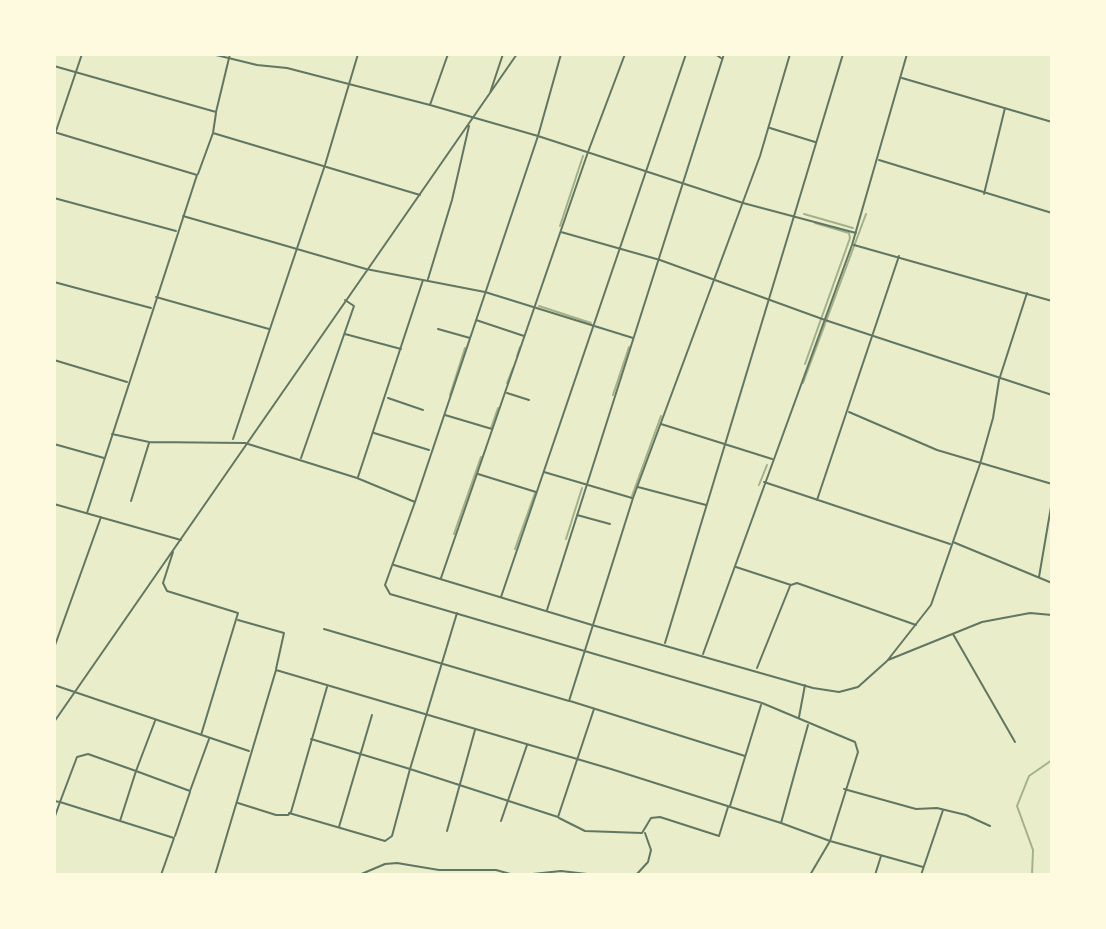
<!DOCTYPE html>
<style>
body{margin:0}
#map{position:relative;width:1106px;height:929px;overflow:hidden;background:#e9edc9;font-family:Poppins,sans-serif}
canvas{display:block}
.frame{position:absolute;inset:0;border:56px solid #fefae0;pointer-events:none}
</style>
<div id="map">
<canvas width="1106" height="929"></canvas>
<div class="frame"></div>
</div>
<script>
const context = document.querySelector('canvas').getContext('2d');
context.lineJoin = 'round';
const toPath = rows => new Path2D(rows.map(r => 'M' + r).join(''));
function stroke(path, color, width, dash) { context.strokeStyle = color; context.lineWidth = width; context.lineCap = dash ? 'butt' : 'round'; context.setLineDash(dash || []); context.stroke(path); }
stroke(toPath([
 [804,214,853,228],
 [560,226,583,156],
 [539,306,591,323],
 [517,356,520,347],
 [805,364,850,238,849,233,815,223],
 [507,383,513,368],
 [803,383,866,214],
 [450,395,465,348],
 [613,395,629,347],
 [491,428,498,408],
 [759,485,767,465],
 [632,496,661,416],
 [454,534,481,457],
 [566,539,582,488],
 [515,549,535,493],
 [1032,875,1033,850,1017,806,1029,776,1052,760]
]), '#a3b18a', 2);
stroke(toPath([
 [212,54,257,65,287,68,430,105,538,136,743,203,856,233],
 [715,54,721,58],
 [54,66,216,112,230,54],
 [902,78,1052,122],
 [490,93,503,54],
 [430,105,448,54],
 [770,128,815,142],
 [54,132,197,175,87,513],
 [213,133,420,195],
 [54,137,82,54],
 [879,160,1052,213],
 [198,174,213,133,216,113],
 [984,194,1005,108],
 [54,198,176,231],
 [183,216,366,269,485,292,633,338],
 [561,232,660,260,825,320,1052,395],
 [854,245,1052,301],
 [428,279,452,200,469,126],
 [54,282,151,308],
 [156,297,269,329],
 [476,320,524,336],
 [438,329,470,338],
 [345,334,401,349],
 [54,360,127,382],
 [507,393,529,400],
 [388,398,423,410],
 [849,412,937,450,1052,484],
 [445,415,492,429],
 [661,424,772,459],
 [374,433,429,450],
 [112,434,149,442,245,443,357,478,415,502,385,585,390,594,762,703,855,742,858,752,830,841,810,875],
 [233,439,325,165,358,54],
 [54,444,104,458],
 [301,458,354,306,345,300],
 [544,472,632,498],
 [478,474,536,492],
 [358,477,423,280],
 [764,482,950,544],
 [638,487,706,505],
 [817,500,899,256],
 [131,501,149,443],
 [415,502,538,136,561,54],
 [54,504,181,540],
 [577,515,610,524],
 [953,542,1052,583],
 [173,552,163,583,167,591,238,613,201,735],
 [394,565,592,625,813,688,839,692,858,687,887,661,931,605,980,464,993,418,999,380,1027,293],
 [736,567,791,585,797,583,916,625],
 [1039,577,1052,501],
 [441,578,588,152,625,54],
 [501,597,686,54],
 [547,610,724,54],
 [457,613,410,769,558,817,594,709],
 [238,620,284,633,276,669],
 [324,629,569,701,633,498,760,156,790,54],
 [953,634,1015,742],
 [665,643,843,54],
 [54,648,101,517],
 [703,654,852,245,907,54],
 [888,660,982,622,1030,613,1052,615],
 [757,668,790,586],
 [54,685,249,751],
 [570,701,745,756],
 [799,717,805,685],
 [155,721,136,771,190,791,209,739],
 [54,722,517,54],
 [808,725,781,823,830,841,923,867],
 [844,789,916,809,937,808,966,815,990,826],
 [54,801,60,802,77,757,88,754,136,771,120,821],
 [238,803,276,815,288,815,291,812,327,687],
 [730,806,761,705],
 [289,813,385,841,392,836,410,769,311,739],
 [559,818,585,831,642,833,651,818,660,817,719,836,728,807],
 [54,819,60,802,174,838,161,875],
 [501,821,527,745],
 [339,827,372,715],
 [447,831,475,730],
 [175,836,190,792],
 [215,875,276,670,611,769,781,823],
 [359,875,385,864,397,863,439,870,496,870,514,875],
 [523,875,561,871,596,875],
 [636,875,648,862,651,850,645,833],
 [875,875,881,856],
 [921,875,943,810]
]), '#617663', 2);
</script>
